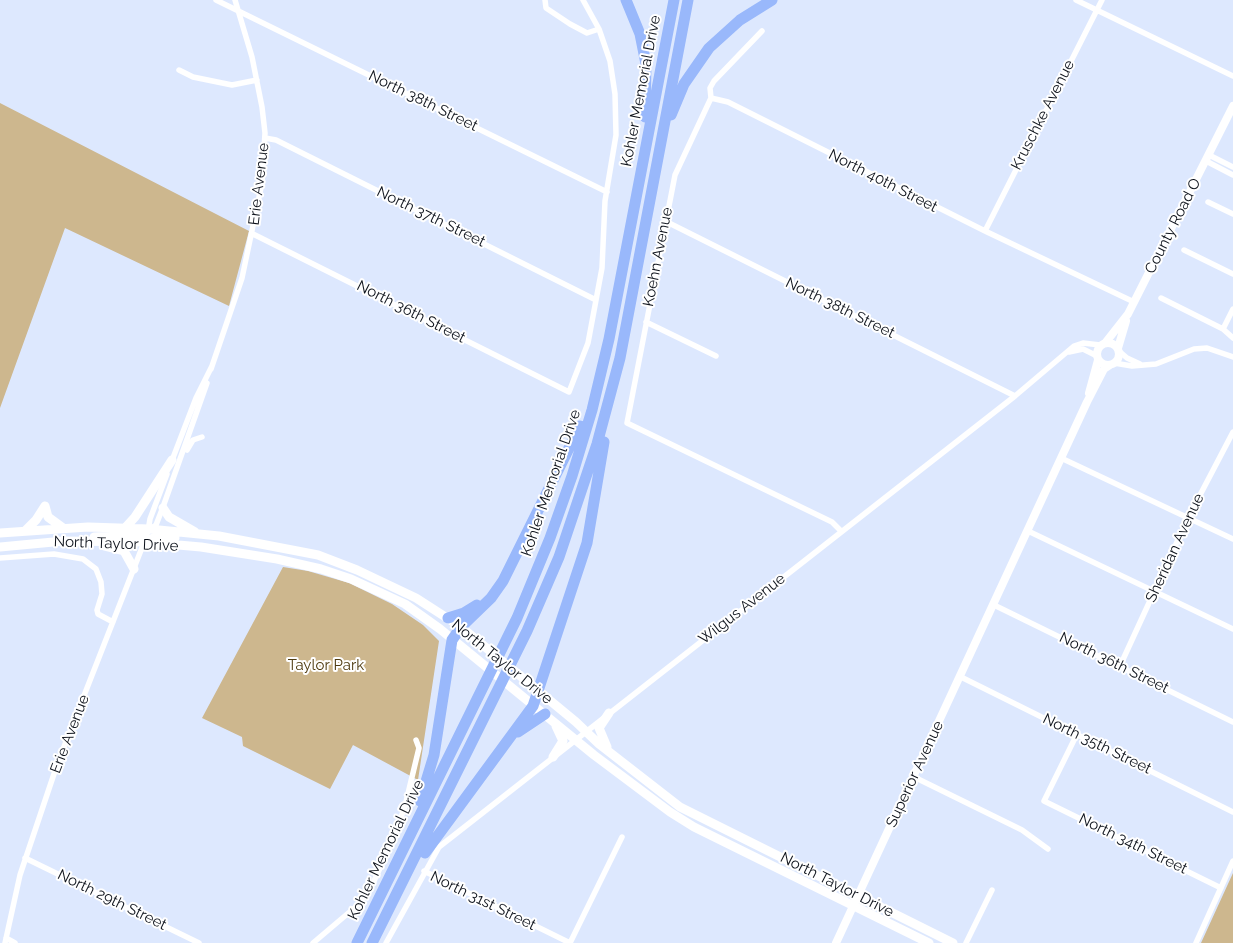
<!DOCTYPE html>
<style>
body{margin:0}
canvas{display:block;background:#dde8fe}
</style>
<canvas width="1233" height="943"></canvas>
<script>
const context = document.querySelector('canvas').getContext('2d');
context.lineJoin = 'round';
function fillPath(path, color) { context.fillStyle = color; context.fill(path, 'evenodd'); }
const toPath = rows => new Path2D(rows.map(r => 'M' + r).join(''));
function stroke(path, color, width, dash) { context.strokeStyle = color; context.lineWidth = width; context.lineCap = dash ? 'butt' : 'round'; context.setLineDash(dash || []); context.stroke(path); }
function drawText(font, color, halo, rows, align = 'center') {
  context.font = font + ' Raleway,sans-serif'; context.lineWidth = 4; context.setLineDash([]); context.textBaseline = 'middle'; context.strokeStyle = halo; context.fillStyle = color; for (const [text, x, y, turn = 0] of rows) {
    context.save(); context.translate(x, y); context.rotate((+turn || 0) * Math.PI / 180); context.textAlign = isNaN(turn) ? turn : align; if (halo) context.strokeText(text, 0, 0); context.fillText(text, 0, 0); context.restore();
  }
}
fillPath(toPath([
 [0,103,249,231,229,306,65,228,0,408],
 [283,567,308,571,349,583,392,604,423,625,439,641,418,780,353,745,330,789,243,746,242,737,202,718],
 [1233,873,1233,943,1201,943]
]), '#cdb78e');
stroke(toPath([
 [216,0,607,192],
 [545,0,546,8,570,24,587,33,599,29],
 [1076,0,1233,76],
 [179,70,193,77,232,85,257,80],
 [711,98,675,175,627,423,832,522,841,531],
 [711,98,728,102,985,231,1134,302],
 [711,98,710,88,714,81,762,31],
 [265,138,276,140,596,300],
 [1209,155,1233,167],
 [1206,161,1233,175],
 [1208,202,1233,214],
 [665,221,1015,396],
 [985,231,1102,0],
 [253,234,569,392,588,343,602,268,605,201,616,135,615,94,610,61,599,29,583,0],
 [1184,250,1233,274],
 [1161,298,1223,329,1233,338],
 [646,322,716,356],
 [1223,329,1233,309],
 [1119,351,1127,358,1140,364],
 [1069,352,1083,349,1097,356],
 [1114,363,1132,366,1156,364,1194,349,1207,348,1233,357],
 [211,369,242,278,262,183,265,133,262,107,252,57,235,0],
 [187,450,193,440,202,437],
 [1061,458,1233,539],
 [171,463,196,398,212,366],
 [150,529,156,525,163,507,207,383],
 [148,531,150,519,167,474],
 [1028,531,1233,629],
 [0,558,54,554,83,559,96,569,101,582,102,594,97,610,98,614,113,622],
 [994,605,1233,722],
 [1120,666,1188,518,1233,432],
 [961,677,1233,812],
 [1077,734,1044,801,1221,888],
 [914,777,1022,830,1048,849],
 [25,858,199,943],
 [424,871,570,943],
 [6,938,15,943],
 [5,943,20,875,58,762,145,540],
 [313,943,359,904,374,881,393,840,405,806,419,748,416,740],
 [386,943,439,847,1015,396,1074,346,1083,343,1100,345],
 [570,943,622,837],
 [966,943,992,890],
 [1196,943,1233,861]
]), '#fff', 5.5);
stroke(toPath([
 [1106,342,1128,314,1233,106],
 '1097 354a11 11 0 1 1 22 0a11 11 0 1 1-22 0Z',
 [1118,348,1126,321],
 [1089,393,1098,360],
 [836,943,1087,402,1104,369,1110,365]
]), '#fff', 8);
stroke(toPath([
 [45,506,48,517,63,528],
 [163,508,169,517,195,532],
 [125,528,135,517,172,460],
 [25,531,36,520,45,506],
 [0,533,88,527,149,529,219,536,318,555,357,570,416,598,461,627,576,722,599,744,680,807,953,943],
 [94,537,138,535,148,530],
 [146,540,159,537,175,538],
 [104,546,124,551,134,569],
 [0,547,64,541,144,542,201,547,277,559,321,569,351,579,405,604,440,629,594,755,670,812,694,827,929,943],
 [607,747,599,728,609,713],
 [553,757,563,741,556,726]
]), '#fff', 9);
stroke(toPath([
 [626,0,640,34,646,64,645,117],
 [671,115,684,84,709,48,740,20,772,0],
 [448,618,464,613,477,605],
 [518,732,545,714],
 [420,801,434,755,452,640,461,627,491,598,503,581,580,426],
 [425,853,533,706,587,543,604,442],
 [357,943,517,618,550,538,572,476,592,410,609,339,674,0],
 [372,943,527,631,559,557,597,444,620,358,688,0]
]), '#99b8fb', 11);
drawText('15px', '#0d121b', '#fff', [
 ["Kohler Memorial Drive",641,91,-79],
 ["North 38th Street",423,101,26],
 ["Kruschke Avenue",1043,115,-63],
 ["North 40th Street",883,181,27],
 ["Erie Avenue",259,184,-83],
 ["North 37th Street",431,217,26],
 ["County Road O",1173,226,-63],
 ["Koehn Avenue",658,257,-79],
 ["North 38th Street",840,308,26],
 ["North 36th Street",411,312,27],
 ["Kohler Memorial Drive",551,483,-71],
 ["North Taylor Drive",116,544,2],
 ["Sheridan Avenue",1175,548,-65],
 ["Wilgus Avenue",742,609,-38],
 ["North Taylor Drive",502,662,39],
 ["North 36th Street",1114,663,26],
 ["Erie Avenue",70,734,-69],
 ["North 35th Street",1097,744,26],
 ["Superior Avenue",915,774,-65],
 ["North 34th Street",1133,844,26],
 ["Kohler Memorial Drive",386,850,-64],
 ["North Taylor Drive",837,885,27],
 ["North 29th Street",112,900,26],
 ["North 31st Street",483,901,26]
]);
drawText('15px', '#4e3a0f', '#fff', [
 ["Taylor Park",326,665]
]);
</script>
